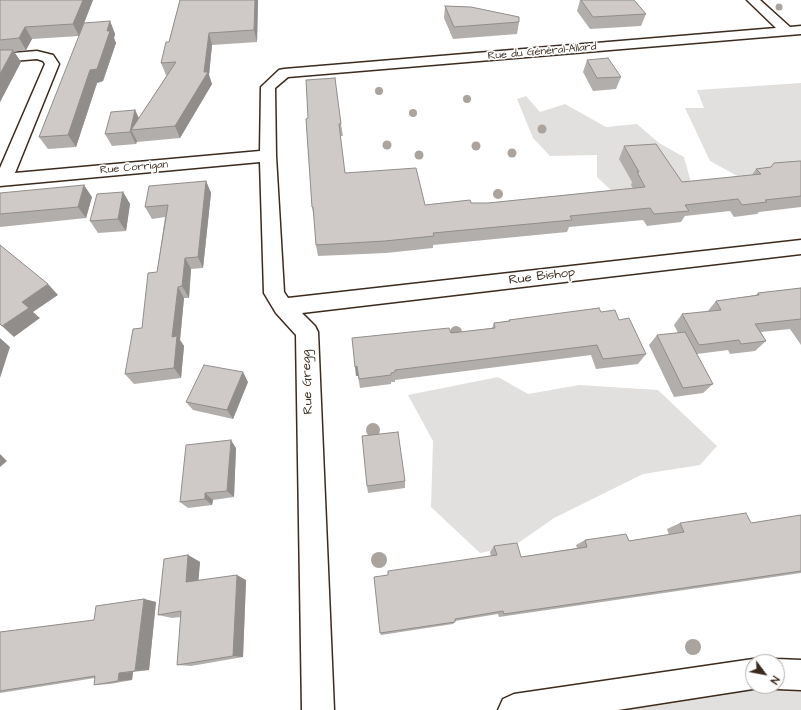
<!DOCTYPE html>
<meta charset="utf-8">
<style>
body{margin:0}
#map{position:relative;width:801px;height:710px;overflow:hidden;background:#fff;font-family:"Architects Daughter",sans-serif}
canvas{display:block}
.north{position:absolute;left:745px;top:654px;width:40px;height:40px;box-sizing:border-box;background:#fff;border:1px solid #b1aaa5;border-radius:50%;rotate:122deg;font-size:11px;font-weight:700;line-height:16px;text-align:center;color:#3b2a1e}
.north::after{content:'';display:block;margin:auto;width:14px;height:18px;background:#3b2a1e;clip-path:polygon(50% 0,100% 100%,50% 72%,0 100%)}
</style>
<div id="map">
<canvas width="801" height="710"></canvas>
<div class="north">N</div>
</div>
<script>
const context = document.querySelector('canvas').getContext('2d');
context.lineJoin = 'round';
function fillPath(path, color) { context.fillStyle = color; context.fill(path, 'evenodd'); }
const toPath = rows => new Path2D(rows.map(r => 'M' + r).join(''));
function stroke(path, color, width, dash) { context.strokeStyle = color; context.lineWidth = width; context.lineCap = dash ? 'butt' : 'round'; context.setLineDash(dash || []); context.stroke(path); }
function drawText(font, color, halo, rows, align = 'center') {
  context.font = font + ' "Architects Daughter",sans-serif'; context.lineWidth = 3.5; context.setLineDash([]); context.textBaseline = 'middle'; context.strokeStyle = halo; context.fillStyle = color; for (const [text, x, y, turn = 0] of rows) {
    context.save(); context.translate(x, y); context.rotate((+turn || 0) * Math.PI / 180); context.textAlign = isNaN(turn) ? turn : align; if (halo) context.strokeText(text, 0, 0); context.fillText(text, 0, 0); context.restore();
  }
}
fillPath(toPath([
 [801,83,801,175,741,178,710,161,685,108,704,108,697,90],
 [526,96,540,112,565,104,606,127,637,124,659,143,684,157,693,190,617,196,597,177,597,155,550,156,533,138,517,99],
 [498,377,528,394,579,385,658,390,717,446,700,465,643,474,554,518,514,546,480,553,431,507,433,441,408,395],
 [753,686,801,689,801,710,557,710]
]), '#e2e0de');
const street = toPath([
 [747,0,760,0,790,27,801,26,801,34,288,77,275,88,276,156,284,292,288,298,801,240,801,254,302,313,315,326,318,332,334,710,302,710,296,335,276,313,264,293,260,162,0,186,0,168,45,64,43,61,37,59,0,62,0,54,37,51,53,55,59,64,15,173,260,151,261,87,279,70,284,69,776,28,747,0],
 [753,659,761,662,753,662,753,686,761,686,753,689,618,710,498,710,503,699,514,694,753,659],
 [777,659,801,660,801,690,777,689,769,686,777,686,777,662,769,662,777,659]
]);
stroke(street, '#3b2a1e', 3);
fillPath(street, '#fff');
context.fillStyle = '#aaa39e';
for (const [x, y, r] of [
 [779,7,3.5],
 [379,91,4],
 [467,99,4],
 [413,113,4],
 [542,129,4.5],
 [387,145,4.5],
 [476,146,4.5],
 [512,153,4.5],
 [419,155,4.5],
 [498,194,5],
 [456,332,6],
 [373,430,7],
 [379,560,8],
 [693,647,8]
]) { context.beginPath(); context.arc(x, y, r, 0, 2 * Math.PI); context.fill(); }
fillPath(toPath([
 [0,0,93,0,79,36,32,39,26,50,14,52,21,62,0,102],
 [180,0,258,0,257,42,212,45,209,75,212,84,180,138,137,142,137,141,136,144,112,146,105,134,135,110,139,118,167,75,166,75,161,63,169,42],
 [580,0,634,0,646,14,641,26,590,29,577,11],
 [445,6,519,22,517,34,453,39,444,18],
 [110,21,115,34,114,38,116,43,103,81,97,83,76,147,48,149,39,137],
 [587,60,621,77,616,89,593,91,583,72],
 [306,119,341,124,343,136,340,136,345,173,425,205,488,203,633,188,631,185,632,182,619,159,624,146,682,182,752,175,756,169,771,167,801,161,801,207,759,212,757,214,734,217,730,211,685,216,681,222,647,226,643,220,569,227,567,232,433,245,433,248,386,253,318,256,316,245,314,217,312,207],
 [206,181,211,193,203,268,191,269,189,298,184,298,180,340,184,346,181,378,134,384,125,374,142,328,157,272,165,217,152,219,145,207],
 [123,192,130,204,126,231,98,233,90,221],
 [0,193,92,197,86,218,0,227],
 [801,288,801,345,790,329,761,332,766,341,755,351,730,354,728,350,697,354,713,384,703,393,674,397,649,345,657,335,678,333,674,325,682,314,707,312,716,301,756,295,758,293],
 [601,312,619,320,646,354,638,364,596,369,591,355,395,380,395,382,391,382,391,384,360,388,358,376,356,376,451,333,492,328,494,323,508,321,509,320],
 [248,382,233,419,193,410,186,402],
 [236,448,234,497,213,500,212,505,188,508,180,502],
 [405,481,405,488,368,493,367,486],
 [801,515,801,573,499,617,498,614,455,621,455,622,453,624,381,635,380,633,388,575,491,556,490,552,494,546,521,557,577,548,576,545,585,540,629,541,669,535,667,529,680,523,751,523],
 [188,555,200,562,198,580,246,580,243,657,191,666,177,665,181,617,172,618,158,615],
 [144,599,156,602,149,670,133,672,132,680,110,684,94,685,95,678,0,693,0,632,94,620]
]), '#b2aeab');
fillPath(toPath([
 [83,0,93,0,79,36,73,24],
 [255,0,258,0,257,42,254,30],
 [110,21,115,34,114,38,116,43,103,81,97,83,76,147,68,135,90,70,107,31],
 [25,27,32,39,26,50,19,38],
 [209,33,212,45,209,75,212,84,180,138,175,126,204,72],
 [13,50,21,62,0,102,0,74],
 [135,110,141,123,131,130,137,141,136,144,130,132],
 [206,181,211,193,203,268,198,257],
 [84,185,92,197,86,218,78,207],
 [123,192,130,204,126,231,118,219],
 [185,258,191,269,189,298,182,286],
 [48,284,58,295,33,312,40,318,14,337,2,326,22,302],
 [178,287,184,298,180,340,184,346,181,378,174,368,172,337],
 [0,338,10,347,0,378],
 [357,366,359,376,356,376,355,367],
 [243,372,248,382,233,419,227,410],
 [231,440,236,448,234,497,227,491],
 [0,454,7,461,0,467],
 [205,493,213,500,212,505,205,499],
 [188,555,200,562,198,587,186,582],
 [237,575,246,580,243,657,233,656],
 [144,599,156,602,149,670,135,671],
 [133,672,132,680,118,681,119,673]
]), '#918d8b');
const building = toPath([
 [0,0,83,0,73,24,25,27,19,38,0,40,0,0],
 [180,0,255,0,254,30,209,33,204,72,208,72,175,126,131,130,176,62,161,63,166,42,169,42,180,0],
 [581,0,634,0,646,14,593,17,581,0],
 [445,6,471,7,519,17,519,22,454,27,445,6],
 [110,21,107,31,110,31,97,69,90,70,68,135,39,137,84,23,110,21],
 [0,50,13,50,0,74,0,50],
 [608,58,621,77,597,78,587,60,608,58],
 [335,78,341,124,339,124,345,173,416,168,425,205,470,200,471,203,488,203,645,187,637,172,639,172,624,146,656,144,682,182,761,174,756,169,771,167,774,163,800,161,801,161,801,196,765,200,767,202,742,205,738,199,685,205,689,211,654,214,650,208,570,216,572,220,433,233,434,236,385,241,316,245,313,207,312,207,306,119,308,118,306,80,335,78],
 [135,110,130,132,105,134,111,112,135,110],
 [206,181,198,257,185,258,182,286,178,287,172,337,177,336,174,368,125,374,133,329,142,328,148,273,157,272,168,205,145,207,149,186,206,181],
 [84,185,78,207,0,214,0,193,84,185],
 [123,192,118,219,90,221,97,194,123,192],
 [0,245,48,284,22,302,29,308,2,326,0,324,0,245],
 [801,288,801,319,755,324,766,341,741,344,739,340,699,345,682,314,721,310,716,301,759,295,758,293,801,288],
 [599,308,601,312,615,310,619,320,629,318,646,354,603,359,597,345,395,370,395,372,391,373,391,375,359,379,357,366,355,367,352,338,449,328,451,333,495,328,494,323,510,321,509,320,599,308],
 [685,332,713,384,683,388,657,335,685,332],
 [204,365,243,372,227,410,186,402,204,365],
 [398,432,405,481,367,486,362,436,398,432],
 [231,440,227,491,205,493,205,499,180,502,186,445,231,440],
 [746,513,751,523,801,515,801,571,504,614,503,611,455,619,455,622,380,633,374,577,388,575,388,571,497,555,494,546,517,543,521,557,587,547,585,540,626,534,629,541,684,532,680,523,746,513],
 [188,555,186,582,237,575,233,656,177,665,181,611,158,615,164,559,188,555],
 [144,599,135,671,119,673,118,681,94,685,95,676,0,691,0,632,94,620,96,606,144,599]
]);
fillPath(building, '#cfcac7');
stroke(building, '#918d8b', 1);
drawText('11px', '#3b2a1e', '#fff', [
 ["Rue du Général-Allard",542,52,-5],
 ["Rue Corrigan",134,168,-5]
]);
drawText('13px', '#3b2a1e', '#fff', [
 ["Rue Bishop",542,277,-7],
 ["Rue Gregg",308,382,-92]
]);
</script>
